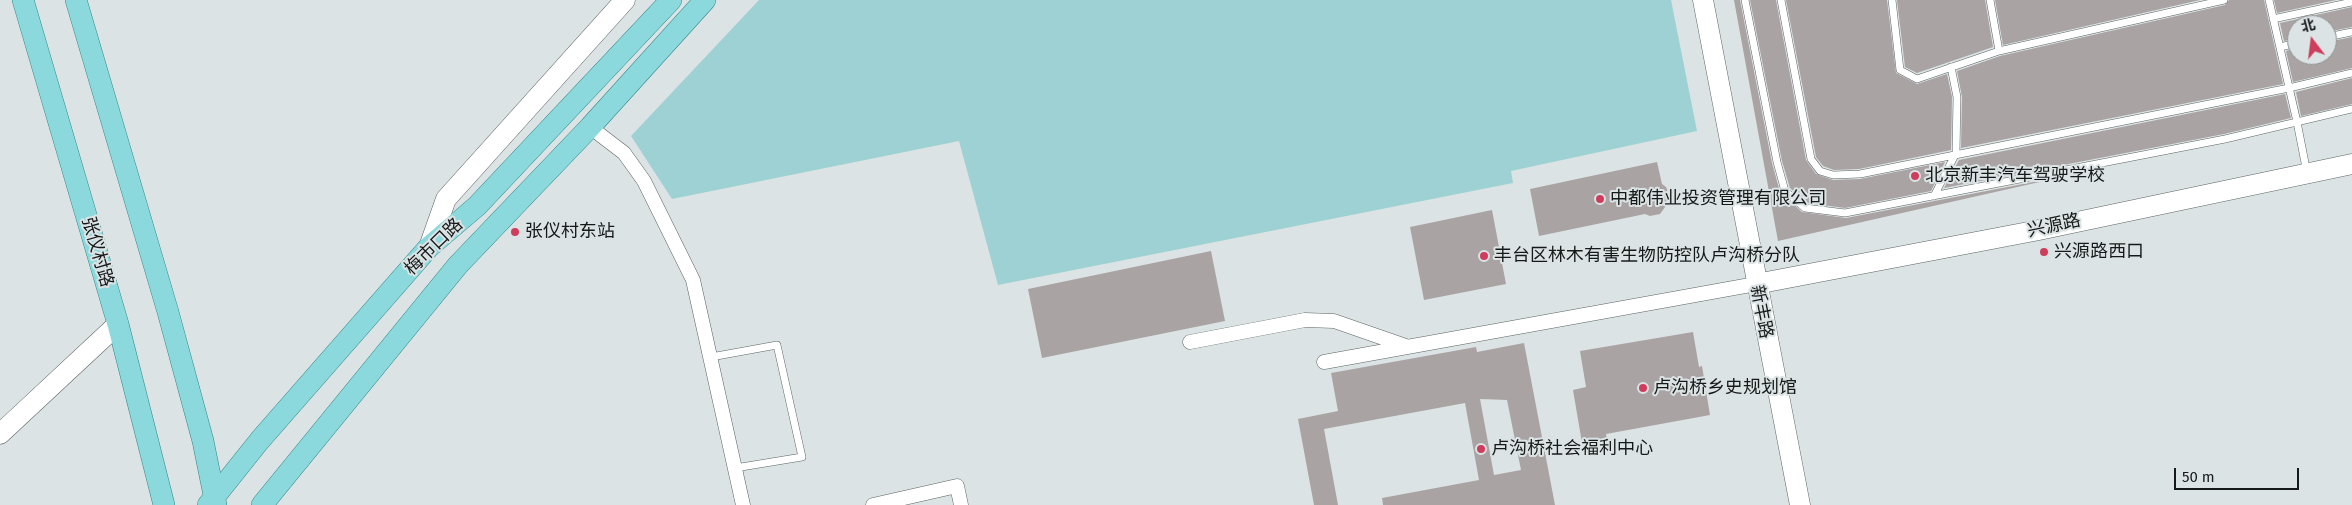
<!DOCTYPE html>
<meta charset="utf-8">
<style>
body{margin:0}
#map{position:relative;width:2352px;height:505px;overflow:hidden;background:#dce3e4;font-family:"Fira Sans","Noto Sans SC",sans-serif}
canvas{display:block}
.north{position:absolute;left:2287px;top:15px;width:50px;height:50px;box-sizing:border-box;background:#dce3e4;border:1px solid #8d9293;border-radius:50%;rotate:345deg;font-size:14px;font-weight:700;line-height:20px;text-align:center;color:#161919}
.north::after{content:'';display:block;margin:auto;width:18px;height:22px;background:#ce3e5c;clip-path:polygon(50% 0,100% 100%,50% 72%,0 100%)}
.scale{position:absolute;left:2174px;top:468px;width:125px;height:22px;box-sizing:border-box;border:2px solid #161919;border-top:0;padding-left:6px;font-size:15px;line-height:18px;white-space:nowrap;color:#161919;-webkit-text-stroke:4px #dce3e4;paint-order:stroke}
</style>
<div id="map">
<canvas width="2352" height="505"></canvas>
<div class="north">北</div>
<div class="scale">50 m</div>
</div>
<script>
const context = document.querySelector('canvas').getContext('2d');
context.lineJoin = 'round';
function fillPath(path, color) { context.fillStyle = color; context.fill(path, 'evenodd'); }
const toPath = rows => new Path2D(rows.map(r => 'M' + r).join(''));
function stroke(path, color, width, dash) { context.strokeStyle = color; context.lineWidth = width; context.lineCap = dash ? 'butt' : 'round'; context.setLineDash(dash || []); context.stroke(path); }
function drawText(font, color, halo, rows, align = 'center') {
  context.font = font + ' "Fira Sans","Noto Sans SC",sans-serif'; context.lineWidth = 4; context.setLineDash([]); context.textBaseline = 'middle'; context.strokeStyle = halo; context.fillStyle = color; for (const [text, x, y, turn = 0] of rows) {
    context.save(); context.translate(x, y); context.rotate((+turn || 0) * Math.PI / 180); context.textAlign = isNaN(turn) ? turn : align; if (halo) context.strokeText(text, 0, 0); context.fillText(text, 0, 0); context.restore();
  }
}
fillPath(toPath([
 [759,0,1671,0,1697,131,1511,171,1513,183,998,285,959,141,672,199,631,136]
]), '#9ed1d3');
fillPath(toPath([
 [1734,0,1740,0,1772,163,1780,192,1802,212,1846,218,2075,174,1778,241],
 [1750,0,1776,0,1806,160,1816,174,1833,180,1860,179,1945,162,1931,191,1845,208,1807,203,1790,188,1782,161],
 [1786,0,1887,0,1896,73,1917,84,1947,74,1952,97,1951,150,1859,169,1834,170,1823,166,1816,157],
 [1897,0,1985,0,1993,47,1917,73,1905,67],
 [1995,0,2200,0,2003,45],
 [2229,0,2264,0,2283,84,1961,148,1962,97,1957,71,2000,56,2225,5],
 [2274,0,2336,0,2277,13],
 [2352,7,2352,27,2327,32,2327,25,2297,25,2297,38,2284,41,2280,23],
 [2352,37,2352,68,2293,82,2286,51,2297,48,2297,55,2327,55,2327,42],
 [2352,78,2352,104,2301,116,2296,92],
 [2285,94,2291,118,2224,134,1944,188,1959,160],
 [1657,162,1662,184,1666,187,1669,195,1668,203,1660,214,1650,216,1645,214,1539,236,1530,189],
 [1492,210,1506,284,1424,300,1410,227],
 [1211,251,1225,321,1042,358,1028,289],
 [1693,332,1699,367,1702,366,1710,415,1606,434,1607,439,1582,443,1573,390,1586,387,1580,351],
 [1524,343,1555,505,1383,505,1382,498,1479,480,1465,403,1324,429,1338,505,1314,505,1298,419,1338,411,1331,373,1476,347,1477,352],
 [1480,399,1507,400,1521,470,1494,475]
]), '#aaa3a4');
const lane = toPath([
 [1745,0,1777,162,1785,191,1805,208,1845,213,2225,139,2352,109],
 [1781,0,1811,159,1820,171,1833,175,1860,174,2289,88,2352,73],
 [1892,0,1900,70,1917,79,1999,51,2224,0],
 [1990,0,1999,51],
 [2269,0,2297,122,2307,173],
 [2273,19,2352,2],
 [2327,37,2352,32],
 [2280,47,2297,43],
 [1934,196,1956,153,1957,97,1951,67],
 [711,357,777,345,802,457,735,468]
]);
const street = toPath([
 [590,127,624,153,644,181,693,280,743,505],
 [1190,342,1305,320,1334,321,1406,346],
 [1324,362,1756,284],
 [873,505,957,486,961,505]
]);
const secondary = toPath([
 [1703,0,1800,505],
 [429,247,446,199,625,0],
 [1756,284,2039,230,2352,164],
 [0,434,118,324]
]);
const primary = toPath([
 [23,0,118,324,164,505],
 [76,0,168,312,203,441,216,505],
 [208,505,260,440,429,247,477,206,671,0],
 [262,505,458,265,590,127,705,0]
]);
stroke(lane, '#5c6363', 8);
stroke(street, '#5c6363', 15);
stroke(secondary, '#5c6363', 21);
stroke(primary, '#2f8689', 22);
stroke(lane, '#fff', 7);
stroke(street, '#fff', 14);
stroke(secondary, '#fff', 20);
stroke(primary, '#8bd9dc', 21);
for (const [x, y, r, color] of [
 [1915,176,5,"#ce3e5c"],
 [1600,199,5,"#ce3e5c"],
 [515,232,5,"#ce3e5c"],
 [2044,252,5,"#ce3e5c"],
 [1484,256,5,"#ce3e5c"],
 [1643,388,5,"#ce3e5c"],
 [1481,449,5,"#ce3e5c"]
]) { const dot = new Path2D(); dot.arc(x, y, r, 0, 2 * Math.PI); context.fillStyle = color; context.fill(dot); stroke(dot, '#dce3e4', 2); }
drawText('18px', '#161919', '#dce3e4', [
 ["北京新丰汽车驾驶学校",1925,176],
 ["中都伟业投资管理有限公司",1610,199],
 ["张仪村东站",525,232],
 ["兴源路西口",2054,252],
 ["丰台区林木有害生物防控队卢沟桥分队",1494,256],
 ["卢沟桥乡史规划馆",1653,388],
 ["卢沟桥社会福利中心",1491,449]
], 'left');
drawText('18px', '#161919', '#dce3e4', [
 ["兴源路",2054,226,-12],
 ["梅市口路",434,247,-44],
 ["张仪村路",97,252,74],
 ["新丰路",1761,312,79]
]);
</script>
